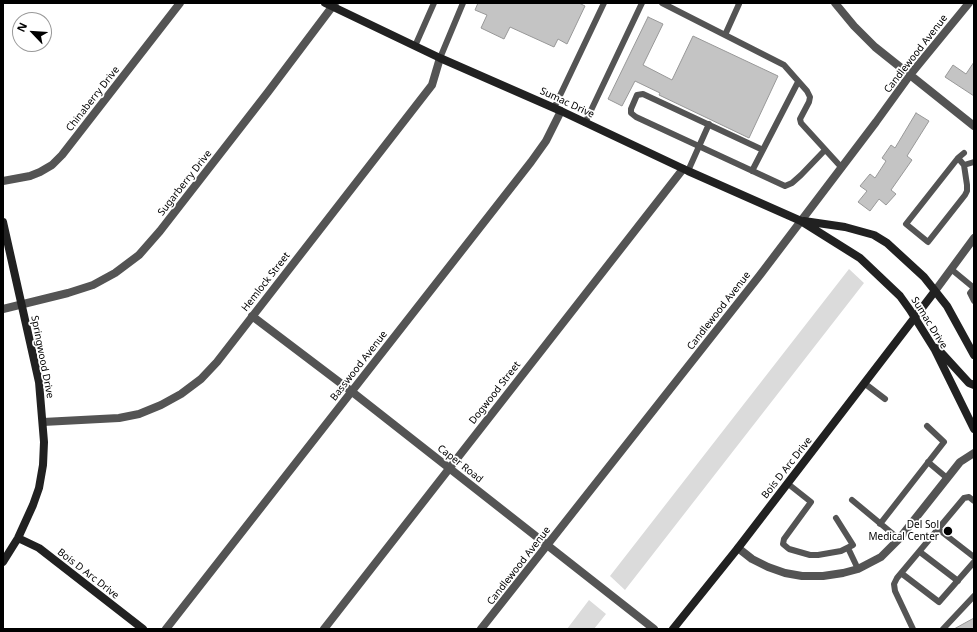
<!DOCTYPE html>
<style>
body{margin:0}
#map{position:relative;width:977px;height:632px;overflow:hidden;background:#fff;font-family:"Noto Sans",sans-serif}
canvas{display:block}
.frame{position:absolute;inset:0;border:4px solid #000;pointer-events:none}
.north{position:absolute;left:12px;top:12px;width:40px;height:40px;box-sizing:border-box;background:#fff;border:1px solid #999;border-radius:50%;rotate:295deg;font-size:11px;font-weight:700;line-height:16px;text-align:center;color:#000}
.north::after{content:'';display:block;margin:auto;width:14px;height:18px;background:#000;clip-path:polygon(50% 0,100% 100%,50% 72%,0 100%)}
</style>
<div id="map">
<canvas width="977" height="632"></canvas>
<div class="frame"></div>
<div class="north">N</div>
</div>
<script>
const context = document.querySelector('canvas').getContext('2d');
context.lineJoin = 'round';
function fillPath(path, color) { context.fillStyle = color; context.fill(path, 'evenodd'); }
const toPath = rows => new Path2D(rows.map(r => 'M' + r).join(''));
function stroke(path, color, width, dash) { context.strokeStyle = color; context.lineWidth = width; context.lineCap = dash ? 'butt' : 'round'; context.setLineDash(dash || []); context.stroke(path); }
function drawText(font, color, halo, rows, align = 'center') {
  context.font = font + ' "Noto Sans",sans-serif'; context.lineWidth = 3.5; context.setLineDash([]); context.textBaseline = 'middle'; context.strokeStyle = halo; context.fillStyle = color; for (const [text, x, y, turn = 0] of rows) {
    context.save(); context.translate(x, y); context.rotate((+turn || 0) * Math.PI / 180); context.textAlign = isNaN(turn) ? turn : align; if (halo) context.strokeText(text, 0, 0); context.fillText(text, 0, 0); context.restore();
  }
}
fillPath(toPath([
 [849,269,864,283,625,590,610,576],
 [589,600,606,614,594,629,567,629]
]), '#dbdbdb');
const building = toPath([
 [478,3,579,3,585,6,567,44,558,39,554,47,510,27,504,39,481,28,487,15,475,10,478,3],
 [648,17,663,24,643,65,672,80,693,36,778,76,749,138,659,95,660,93,635,81,622,106,608,99,648,17],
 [974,62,974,96,945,77,953,65,966,74,974,62],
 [916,113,929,121,907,156,912,160,891,190,896,194,886,205,879,199,870,211,858,202,867,191,860,186,870,174,875,178,886,161,882,158,891,145,895,148,916,113],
 [974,618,974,629,954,629,974,618]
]);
fillPath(building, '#c4c4c4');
stroke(building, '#989898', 1);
stroke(toPath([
 [662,3,784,65,807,91,810,97,809,102,800,119,801,123,842,168],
 [725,35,739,4,738,3],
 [415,46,434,3],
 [440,58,463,3],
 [554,108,604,3],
 [585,123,642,3],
 [763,150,643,94,637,95,631,109,631,113,636,117,785,186,792,183,801,175,825,150],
 [958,158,964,165,967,185,967,191,965,195,928,242,906,224,958,158,964,153],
 [964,165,974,162],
 [688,171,709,124],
 [752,171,798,82],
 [951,269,974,288],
 [974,288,970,293,974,301],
 [864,383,885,399],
 [928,462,947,478],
 [787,483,811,502,784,539,783,544,789,549,810,555,818,555,841,551,853,545,836,518],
 [852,500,899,539],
 [880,524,944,442,927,426],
 [938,529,974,557],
 [848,548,858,569],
 [920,552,958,581],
 [901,573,939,602,974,562],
 [913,629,895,591,894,584,897,578,964,498,969,497,974,501],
 [943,629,974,596]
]), '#545454', 6);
stroke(toPath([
 [835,3,854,26,875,47,974,126],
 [3,181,30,176,40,172,52,165,62,155,180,3],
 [935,291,974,238],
 [3,309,68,293,93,285,115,273,139,255,160,231,268,92,335,3],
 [252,316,351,391,654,629],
 [43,422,119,418,139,414,161,405,181,394,201,379,217,362,432,85,440,58],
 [738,548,752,559,768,567,785,573,802,576,823,576,843,573,858,569,881,557,899,539,960,462,974,453],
 [166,629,531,162,546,141,561,111],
 [324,629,683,169],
 [481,629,760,275,876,122,910,75,969,3]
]), '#545454', 8);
stroke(toPath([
 [325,3,440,58,561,111,688,171,801,221,860,258,900,296,910,310,935,350,974,429],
 [804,221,845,227,874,235,887,243,924,277,947,306,974,355],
 [3,222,39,382,44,442,43,465,39,488,33,505,18,538,3,562],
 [937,348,969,383,974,385],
 [18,538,39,548,143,629],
 [673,629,738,548,935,291]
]), '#212121', 8);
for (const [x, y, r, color] of [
 [948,531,5,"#000"]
]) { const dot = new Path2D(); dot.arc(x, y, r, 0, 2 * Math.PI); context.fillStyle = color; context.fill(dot); stroke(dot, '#fff', 1.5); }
drawText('10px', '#000', '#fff', [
 ["Candlewood Avenue",916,54,-52],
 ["Chinaberry Drive",93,99,-52],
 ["Sumac Drive",567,103,25],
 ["Sugarberry Drive",185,183,-52],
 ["Hemlock Street",266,282,-52],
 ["Candlewood Avenue",719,311,-52],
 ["Sumac Drive",929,323,58],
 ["Springwood Drive",42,357,79],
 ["Basswood Avenue",359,366,-52],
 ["Dogwood Street",495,393,-52],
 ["Caper Road",460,464,38],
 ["Bois D Arc Drive",787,468,-52],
 ["Candlewood Avenue",519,566,-52],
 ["Bois D Arc Drive",88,574,38]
]);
drawText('10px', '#000', '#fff', [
 ["Del Sol",939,525],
 ["Medical Center",939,537]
], 'right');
</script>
